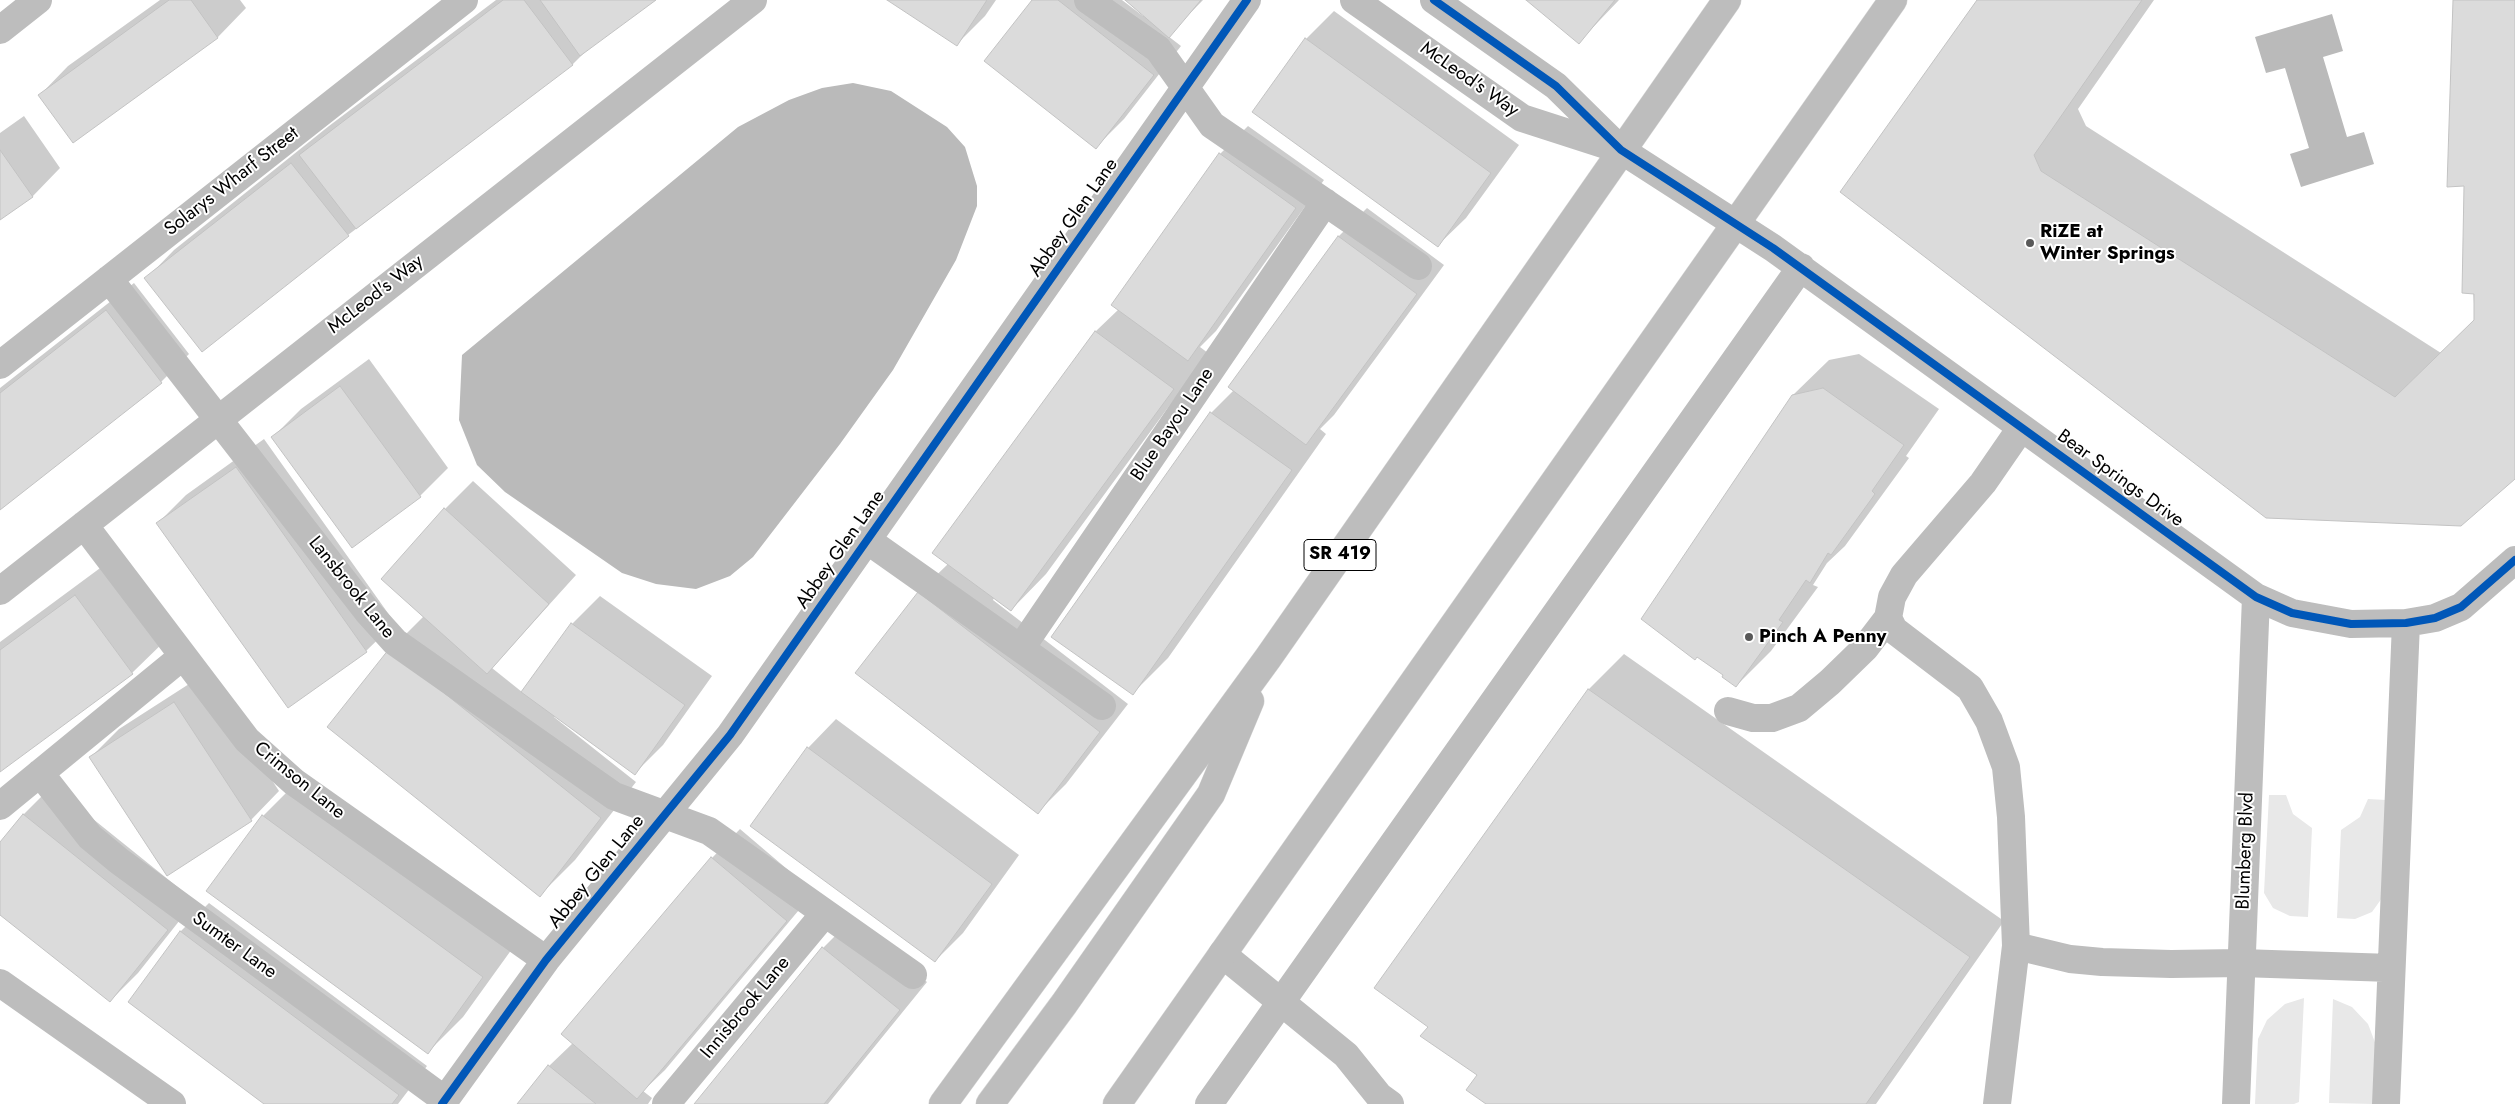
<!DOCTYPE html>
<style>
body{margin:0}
canvas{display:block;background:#fff}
</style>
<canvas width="2515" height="1104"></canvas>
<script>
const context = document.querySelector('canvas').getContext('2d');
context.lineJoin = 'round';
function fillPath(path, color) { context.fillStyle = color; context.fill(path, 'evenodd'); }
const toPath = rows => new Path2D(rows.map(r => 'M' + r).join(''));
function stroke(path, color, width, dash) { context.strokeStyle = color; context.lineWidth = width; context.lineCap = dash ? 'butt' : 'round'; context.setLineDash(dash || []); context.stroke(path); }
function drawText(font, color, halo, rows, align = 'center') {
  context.font = font + ' Jost,sans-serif'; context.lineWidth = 4; context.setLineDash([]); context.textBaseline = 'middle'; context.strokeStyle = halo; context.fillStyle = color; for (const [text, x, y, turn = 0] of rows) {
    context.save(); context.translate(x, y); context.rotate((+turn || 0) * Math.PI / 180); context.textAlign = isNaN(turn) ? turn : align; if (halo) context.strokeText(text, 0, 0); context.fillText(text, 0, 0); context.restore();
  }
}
fillPath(toPath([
 [2269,795,2286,795,2293,814,2312,828,2308,917,2290,916,2273,908,2264,893],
 [2368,799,2386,800,2382,898,2372,912,2355,919,2337,918,2341,830,2360,817],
 [2304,998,2299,1102,2294,1104,2255,1104,2258,1039,2267,1020,2285,1004],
 [2333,999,2352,1007,2368,1024,2376,1045,2373,1104,2329,1103]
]), '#e8e8e8');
fillPath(toPath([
 [2332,14,2343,51,2323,57,2347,137,2364,132,2374,164,2301,187,2290,154,2309,148,2285,68,2266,73,2255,37],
 [853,83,891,91,947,127,965,147,977,186,977,206,956,260,893,370,840,444,753,557,730,576,696,589,656,584,622,573,505,492,477,465,459,420,462,355,738,127,789,100,822,88]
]), '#bababa');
fillPath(toPath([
 [160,0,240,0,246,8,218,37,73,141,40,95,68,66],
 [496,0,654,0,591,46,573,64,348,235,146,279,174,250,329,126],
 [890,0,996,0,985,16,957,44],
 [1033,0,1122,0,1143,16,1144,15,1127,0,1203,0,1168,36,1181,46,1124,119,1096,147],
 [1528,0,1619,0,1579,42],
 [1979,0,2154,0,2078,109,2086,126,2441,353,2475,319,2454,0,2515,0,2515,478,1842,192],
 [1334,11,1519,145,1466,218,1437,246,1306,39],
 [24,116,60,168,32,197,0,219,0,133],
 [1248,126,1324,180,1216,331,1200,347,1208,353,1046,574,1011,610,994,598,993,600,1128,704,1066,784,1038,812,919,592,948,564,934,553,1096,331,1119,309,1220,154],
 [1367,208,1444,265,1334,415,1320,429,1326,434,1168,658,1132,694,1053,636,1211,413,1234,390,1230,386,1339,236],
 [134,283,189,354,161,382,0,509,0,388],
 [1859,354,1939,409,1906,456,1909,458,1845,546,1827,563,1813,585,1818,587,1771,651,1736,686,1793,395,1829,360],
 [369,359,448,468,420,496,273,437,301,409],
 [264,439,395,623,366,651,288,706,158,523,186,495],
 [473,481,576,575,492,668,522,692,572,624,600,596,712,676,663,745,635,773,555,715,554,717,636,782,575,860,540,895,390,650,424,616,445,509],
 [111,560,168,638,132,673,0,770,0,642],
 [1624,654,2004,921,1876,1104,1488,1104,1479,1074,1430,1027,1375,988,1589,689],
 [203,675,279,791,251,820,91,757,119,729],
 [836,719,1019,855,963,933,935,961,752,825,808,748],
 [298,781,517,942,463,1017,428,1052,263,816],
 [52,786,195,901,138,973,110,1001,0,913,0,844,23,815],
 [740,829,814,892,665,1070,643,1091,652,1098,648,1104,519,1104,549,1066,573,1043,562,1034,712,858],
 [209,903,427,1066,398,1104,266,1104,130,1001,181,931],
 [851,920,927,982,828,1104,696,1104,823,948]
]), '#0003');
const building = toPath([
 [169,0,191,0,218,38,73,143,38,95,169,0],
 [503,0,524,0,573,65,356,229,299,155,503,0],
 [540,0,656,0,580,56,540,0],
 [887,0,987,0,957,46,887,0],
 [1032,0,1058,0,1154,75,1096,149,984,61,1032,0],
 [1125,0,1201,0,1169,38,1125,0],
 [1526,0,1615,0,1579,44,1526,0],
 [1977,0,2142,0,2034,155,2041,171,2395,397,2474,320,2474,294,2462,293,2464,186,2447,187,2453,0,2515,0,2515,479,2461,526,2266,518,1840,192,1977,0],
 [1305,38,1491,173,1438,247,1252,112,1305,38],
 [0,150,33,197,0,220,0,150],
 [1219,153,1296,208,1188,361,1111,305,1219,153],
 [291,163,349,236,202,352,144,278,291,163],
 [1338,236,1417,294,1306,445,1228,387,1338,236],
 [106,310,162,383,0,510,0,393,106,310],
 [1095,331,1174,389,1011,611,932,553,1095,331],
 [340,386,421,497,352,548,271,437,340,386],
 [1823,388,1904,445,1872,491,1875,494,1831,555,1828,553,1810,583,1806,580,1779,620,1783,622,1736,687,1722,677,1723,675,1697,657,1695,660,1641,619,1792,395,1823,388],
 [1210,412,1292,470,1133,695,1051,637,1210,412],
 [236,467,367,652,288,708,156,523,236,467],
 [444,508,549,604,487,674,381,579,444,508],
 [918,592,1100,732,1038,814,855,673,918,592],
 [75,595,133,674,0,772,0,650,75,595],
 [571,623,685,705,635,775,521,692,571,623],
 [389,649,601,818,540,897,327,727,389,649],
 [1588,689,1970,957,1866,1104,1486,1104,1466,1090,1477,1075,1420,1036,1428,1027,1374,988,1588,689],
 [174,702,252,821,167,876,89,757,174,702],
 [807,747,992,884,935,962,750,826,807,747],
 [23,814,168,930,110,1002,0,915,0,842,23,814],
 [262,815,483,977,428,1054,206,891,262,815],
 [711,857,787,921,637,1099,561,1034,711,857],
 [180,931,399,1095,392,1104,264,1104,128,1002,180,931],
 [822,947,900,1010,824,1104,694,1104,822,947],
 [548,1065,596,1104,517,1104,548,1065]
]);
fillPath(building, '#dbdbdb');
stroke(building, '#c3c3c3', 1);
const major = toPath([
 [943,1104,1268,658,1727,0],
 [990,1104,1064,1004,1211,794,1250,701],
 [1117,1104,1893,0]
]);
stroke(major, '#dbdbdb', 29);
stroke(toPath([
 [1088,0,1158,49,1212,125,1418,266],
 [1354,0,1522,118,1615,148],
 [1434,0,1556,86,1621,150,1773,248,2256,597,2292,613,2351,624,2406,623,2435,618,2461,607,2515,560],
 [0,30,38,0],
 [109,279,367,611,395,642,614,796,709,831,913,975],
 [0,365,464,0],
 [84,525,247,740,294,782,546,960],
 [867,540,1102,706],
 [0,591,753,0],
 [1021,648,1325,202],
 [1728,711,1753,718,1772,718,1799,708,1830,682,1865,648,1888,618],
 [40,773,90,837,119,861,445,1100],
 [0,806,183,656],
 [2016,946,2070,959,2102,962,2171,964,2241,963,2391,968],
 [1222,954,1346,1055,1379,1096,1390,1104],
 [0,983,172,1104],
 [442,1104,546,960,730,735,1247,0],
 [666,1104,825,913],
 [1209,1104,1801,267],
 [1997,1104,2016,946,2011,817,2006,767,1989,721,1970,688,1894,630,1888,618,1892,597,1904,575,1983,483,2021,428],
 [2236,1104,2256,597],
 [2386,1104,2406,623]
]), '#bdbdbd', 28);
stroke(major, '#bdbdbd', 28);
stroke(toPath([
 [1434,0,1556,86,1621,150,1773,248,2256,597,2292,613,2351,624,2406,623,2435,618,2461,607,2515,560],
 [442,1104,546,960,730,735,1247,0]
]), '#0057b8', 8);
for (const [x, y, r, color] of [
 [2030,243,5,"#595959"],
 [1749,637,5,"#595959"]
]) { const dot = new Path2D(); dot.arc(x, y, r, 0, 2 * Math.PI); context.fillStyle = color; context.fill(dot); stroke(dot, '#fff', 2); }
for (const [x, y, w] of [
 [1340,555,72]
]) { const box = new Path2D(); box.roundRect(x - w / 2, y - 15.5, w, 31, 4); context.fillStyle = '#fff'; context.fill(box); stroke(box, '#000', 1); }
drawText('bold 18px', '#000', null, [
 ["SR 419",1340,555]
]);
drawText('19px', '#000', '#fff', [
 ["McLeod's Way",1469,80,35],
 ["Solarys Wharf Street",232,182,-38],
 ["Abbey Glen Lane",1074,218,-55],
 ["McLeod's Way",376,295,-38],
 ["Blue Bayou Lane",1173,425,-56],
 ["Bear Springs Drive",2120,479,36],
 ["Abbey Glen Lane",841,550,-55],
 ["Lansbrook Lane",351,588,51],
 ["Crimson Lane",299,781,39],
 ["Blumberg Blvd",2246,851,-88],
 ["Abbey Glen Lane",597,872,-51],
 ["Sumter Lane",234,946,36],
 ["Innisbrook Lane",746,1008,-50]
]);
drawText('bold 19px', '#000', '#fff', [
 ["RiZE at",2040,232],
 ["Winter Springs",2040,254],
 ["Pinch A Penny",1759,637]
], 'left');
</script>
